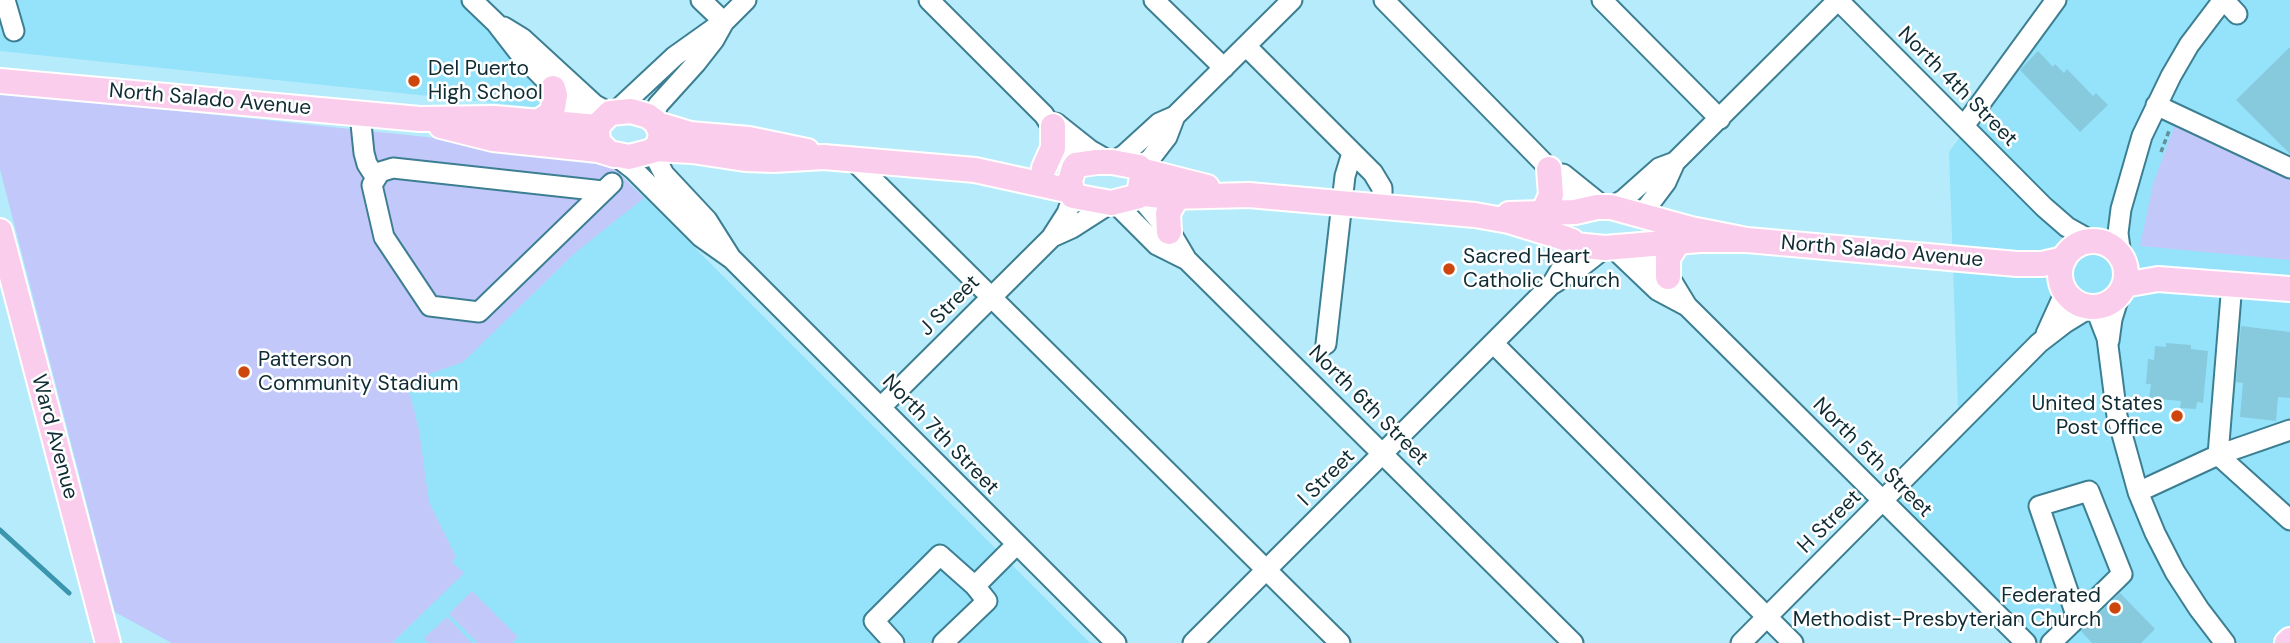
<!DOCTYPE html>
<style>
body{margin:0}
canvas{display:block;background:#b6ebfb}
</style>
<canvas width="2290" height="643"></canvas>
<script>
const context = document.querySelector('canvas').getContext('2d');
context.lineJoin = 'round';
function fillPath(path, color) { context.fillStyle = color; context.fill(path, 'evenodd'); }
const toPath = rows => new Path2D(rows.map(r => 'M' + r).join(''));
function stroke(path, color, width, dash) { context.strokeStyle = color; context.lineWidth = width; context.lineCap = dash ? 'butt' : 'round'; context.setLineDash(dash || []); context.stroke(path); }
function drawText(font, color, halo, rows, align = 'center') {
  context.font = font + ' "DM Sans",sans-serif'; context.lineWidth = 5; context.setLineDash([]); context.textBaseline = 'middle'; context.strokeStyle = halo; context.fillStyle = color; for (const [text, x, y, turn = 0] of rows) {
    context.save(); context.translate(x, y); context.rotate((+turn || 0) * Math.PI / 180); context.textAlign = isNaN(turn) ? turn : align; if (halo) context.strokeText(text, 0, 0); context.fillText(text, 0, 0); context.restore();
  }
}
fillPath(toPath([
 [0,0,466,0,571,111,0,51],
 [2062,0,2290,0,2290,643,2040,643,1898,499,1959,438,1949,152],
 [599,156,645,198,1090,643,172,643,115,612,0,169]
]), '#95e3fa');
fillPath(toPath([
 [0,92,587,154,609,163,644,198,576,252,463,362,407,382,419,430,429,502,456,557,452,562,464,573,392,643,172,643,115,612,0,169],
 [2175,125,2290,178,2290,260,2140,246,2153,184],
 [472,591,518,637,512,643,478,643,449,614],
 [447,617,472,643,429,643,424,638]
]), '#c2c9fa');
stroke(toPath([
 [0,530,69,593]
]), '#3a95ad', 5);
fillPath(toPath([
 [2290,47,2290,154,2236,100],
 [2038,51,2053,67,2055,64,2064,73,2067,69,2093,96,2096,93,2108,105,2080,132,2020,70],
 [2241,326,2290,332,2290,398,2278,397,2276,421,2240,417,2243,383,2236,382],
 [2166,343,2191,345,2191,349,2208,351,2203,403,2197,402,2196,409,2180,408,2181,401,2149,398,2151,384,2146,384,2148,359,2154,360,2155,346,2166,347],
 [2120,593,2155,629,2141,643,2092,643,2081,631]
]), '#87c9dd');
const minor = toPath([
 [5,0,14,31],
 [472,0,496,23,520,54,575,110,600,123],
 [701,0,724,22],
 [929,0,1044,115,1076,165],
 [1154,0,1224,68],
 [1384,0,1542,161,1582,209],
 [1602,0,1720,119],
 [1838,0,2044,207,2067,227,2092,241],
 [2224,0,2237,14],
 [504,27,522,38,595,105,610,113],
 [1246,46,1373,173,1382,188,1382,206],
 [2156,105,2290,168],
 [615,112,675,56,720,24],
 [360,114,364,153,367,164,376,178],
 [656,122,654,116,658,105,696,63,714,40,724,22,746,0],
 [1056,123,1090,150,1111,162],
 [1964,126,2056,0],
 [652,151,664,174,707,220,731,258],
 [616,156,634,170,701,237,732,259,1116,643],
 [852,159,1340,643],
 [1112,162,1124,155,1159,123,1175,116,1292,0],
 [1139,167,1150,159,1167,137,1175,116],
 [1563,174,1604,207],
 [603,191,393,168,380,172,372,185,384,237,430,306,479,312,612,183],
 [1139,196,1174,238,1187,260,1573,643],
 [1114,202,1157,245,1187,260],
 [1611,207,1623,200,1659,168,1675,162,1838,0],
 [1642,214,1666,182,1675,162],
 [1052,237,1072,228,1111,203],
 [1638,245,1673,283,1687,306,2026,643],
 [1613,248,1657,290,1687,306],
 [2121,256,2118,233,2121,209,2142,136,2171,76,2189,45,2223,0],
 [2232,283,2218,455,2290,520],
 [1553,284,1582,266,1605,248],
 [2095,307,2107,338,2117,416,2138,492,2155,533,2175,572,2199,609,2225,643],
 [2046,334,2065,292],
 [2109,341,2112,319,2120,293],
 [1326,344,1345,176,1352,153],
 [1494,344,1793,643],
 [881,407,1051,238,1067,213,1073,196],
 [2138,492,2218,455,2290,430],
 [975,586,1016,545],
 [894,643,874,621,940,555,975,586,987,601,943,643],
 [1193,643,1552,284,1575,245],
 [1741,643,2039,343,2065,323,2091,307],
 [2051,643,2077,618,2122,574,2089,491,2039,506,2077,618]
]);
const major = toPath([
 [0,81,420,119,494,118,598,127],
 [631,111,648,116,656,122,661,133,659,144,652,151,629,157,609,153,598,142,597,130,600,123,610,113,631,111],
 [538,122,550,114,553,108,555,95,553,88],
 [657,124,690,134,749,139,807,151],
 [441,126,493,139,598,150,614,155],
 [654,149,692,151,745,159,774,160,824,157,975,170,1071,191],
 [1097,162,1112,162,1139,167,1142,175,1139,196,1111,203,1073,196,1070,181,1074,168,1076,165,1097,162],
 [1044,168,1053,148,1053,126],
 [1140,170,1207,187],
 [1139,193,1168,197,1249,195,1475,215,1509,221,1564,238,1572,241,1575,245,1605,248,1700,240,1747,240],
 [1543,213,1551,195,1549,169],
 [1509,214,1575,212,1597,207,1611,207,1691,229,1747,240,2017,264,2042,264,2064,259],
 [0,231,108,643],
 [1169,232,1168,213,1175,201,1181,196],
 '2060 274a33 33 0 1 1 66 0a33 33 0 1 1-66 0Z',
 [1668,277,1668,258,1679,241],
 [2124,285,2158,279,2290,289],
 [2287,643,2290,640]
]);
stroke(minor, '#3d7f92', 23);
stroke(major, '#fff', 28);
stroke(toPath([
 [2161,152,2169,131]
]), '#658e9a', 3.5, [5, 3.5]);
stroke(minor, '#fff', 19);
stroke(major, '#fbcdec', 24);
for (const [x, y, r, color] of [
 [414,81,7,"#cc460e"],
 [1449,269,7,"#cc460e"],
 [244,372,7,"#cc460e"],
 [2177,416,7,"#cc460e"],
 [2115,608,7,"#cc460e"]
]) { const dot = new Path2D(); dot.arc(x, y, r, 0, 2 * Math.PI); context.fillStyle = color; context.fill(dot); stroke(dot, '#fff', 2.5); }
drawText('21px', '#0f2b33', '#fff', [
 ["Del Puerto",428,69],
 ["High School",428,93],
 ["Sacred Heart",1463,257],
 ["Catholic Church",1463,281],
 ["Patterson",258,360],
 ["Community Stadium",258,384],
 ["United States",2163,404,"right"],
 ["Post Office",2163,428,"right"],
 ["Federated",2101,596,"right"],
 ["Methodist-Presbyterian Church",2101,620,"right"]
], 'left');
drawText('21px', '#0f2b33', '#fff', [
 ["North 4th Street",1957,87,45],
 ["North Salado Avenue",210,100,5],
 ["North Salado Avenue",1882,252,5],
 ["J Street",950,306,-45],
 ["North 6th Street",1368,406,45],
 ["North 7th Street",940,435,46],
 ["Ward Avenue",54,437,75],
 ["North 5th Street",1872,458,45],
 ["I Street",1327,478,-45],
 ["H Street",1830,522,-45]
]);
</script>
